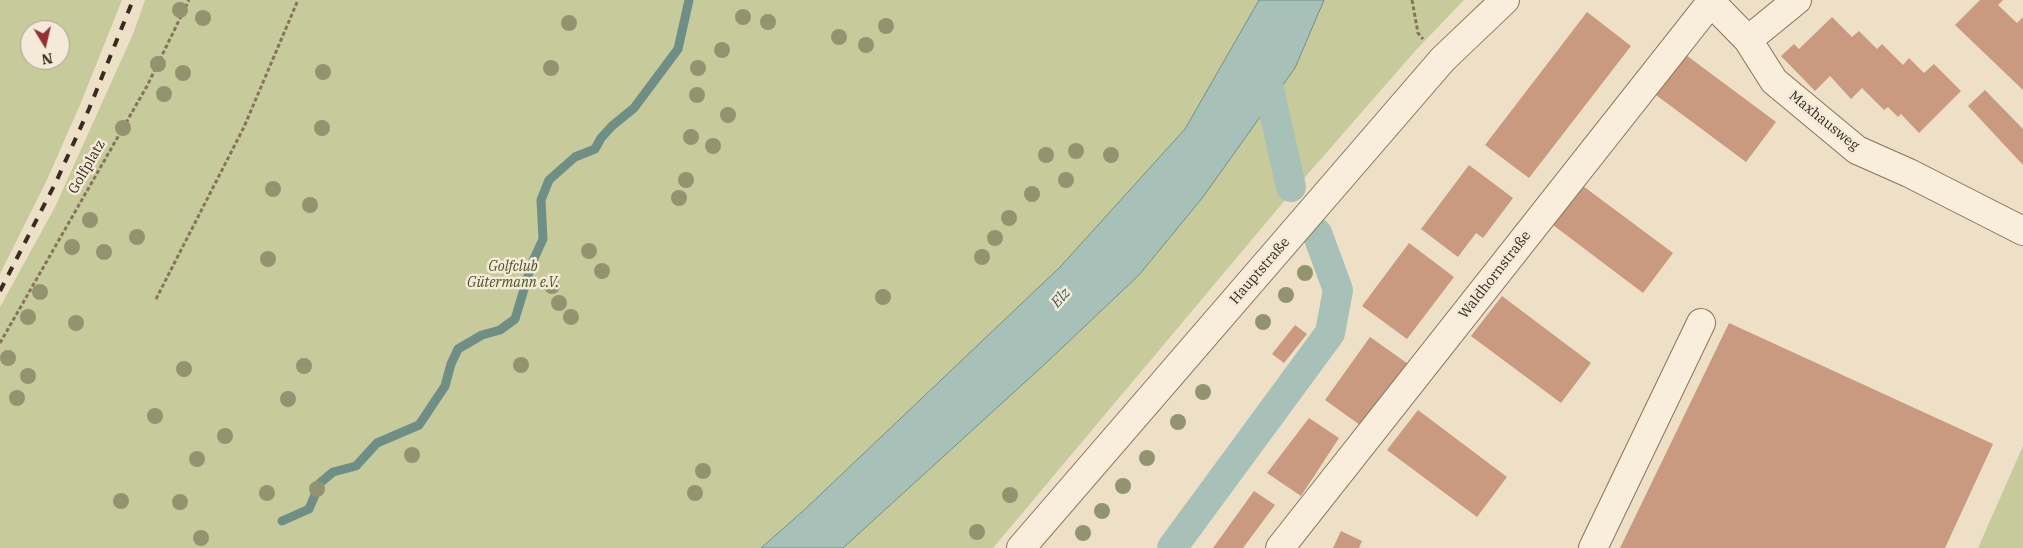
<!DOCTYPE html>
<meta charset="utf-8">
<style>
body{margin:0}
#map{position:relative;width:2023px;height:548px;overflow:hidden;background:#ede0c7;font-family:"IBM Plex Serif",serif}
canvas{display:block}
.north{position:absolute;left:20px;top:20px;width:50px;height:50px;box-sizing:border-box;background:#f4ead7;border:1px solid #a99e8e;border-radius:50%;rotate:171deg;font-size:14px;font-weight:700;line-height:20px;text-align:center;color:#392b20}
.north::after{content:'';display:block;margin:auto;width:18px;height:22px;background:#943035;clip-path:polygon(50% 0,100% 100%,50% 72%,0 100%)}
</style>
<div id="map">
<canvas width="2023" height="548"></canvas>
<div class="north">N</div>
</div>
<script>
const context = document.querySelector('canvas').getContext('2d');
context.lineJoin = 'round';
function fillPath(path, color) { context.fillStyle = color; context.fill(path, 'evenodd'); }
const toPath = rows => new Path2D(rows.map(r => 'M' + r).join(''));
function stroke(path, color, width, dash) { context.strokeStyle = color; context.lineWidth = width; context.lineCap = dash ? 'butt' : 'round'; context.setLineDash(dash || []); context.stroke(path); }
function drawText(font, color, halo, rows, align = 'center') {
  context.font = font + ' "IBM Plex Serif",serif'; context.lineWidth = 5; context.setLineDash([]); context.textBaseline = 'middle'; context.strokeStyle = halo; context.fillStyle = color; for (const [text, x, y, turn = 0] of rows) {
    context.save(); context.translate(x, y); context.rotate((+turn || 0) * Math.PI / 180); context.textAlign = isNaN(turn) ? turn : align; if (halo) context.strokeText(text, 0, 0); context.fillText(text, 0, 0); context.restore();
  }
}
fillPath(toPath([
 [0,0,122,0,80,105,46,182,0,274],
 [30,30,60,30,60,60,30,60],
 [145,0,1259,0,1185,129,1060,267,802,512,761,548,0,548,0,307,55,207,133,34],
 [1324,0,1464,0,1416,50,1286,199,993,548,843,548,1046,363,1139,275,1203,197,1295,68],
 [2023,446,2023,548,1978,548]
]), '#c7cb9c');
const water = toPath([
 [1259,0,1324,0,1295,68,1203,197,1139,275,1046,363,843,548,761,548,802,512,1060,267,1185,129,1259,0]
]);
fillPath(water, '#a8c1b8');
stroke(water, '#6f8f86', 1);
stroke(toPath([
 [282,521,309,509,320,483,333,472,356,466,377,443,419,425,445,386,451,364,458,349,482,335,500,330,515,319,532,263,543,239,541,200,549,180,575,157,595,149,601,138,612,126,634,108,678,49,689,0]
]), '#6f8f86', 9);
stroke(toPath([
 [1263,63,1291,187],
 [1172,548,1330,333,1338,290,1317,233]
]), '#a8c1b8', 30);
fillPath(toPath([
 [1980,0,2003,0,1998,5,2017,23,2023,17,2023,90,1955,25],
 [1587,12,1631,46,1529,178,1485,145],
 [1832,17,1852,37,1859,31,1877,49,1882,44,1903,65,1909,58,1924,73,1934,64,1961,91,1919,133,1901,114,1898,117,1888,107,1884,110,1862,88,1851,99,1830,76,1815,91,1781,56,1794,44,1799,49],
 [1686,55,1776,122,1746,162,1656,95],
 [1985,90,2023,129,2023,165,1968,106],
 [1469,165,1513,198,1483,238,1476,233,1458,257,1421,229],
 [1583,186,1673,253,1643,293,1553,225],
 [1409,243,1454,277,1407,339,1362,306],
 [1502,296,1591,363,1561,403,1471,336],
 [1729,323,1993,444,1945,548,1620,548],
 [1295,325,1307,334,1284,363,1272,354],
 [1370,337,1411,366,1367,430,1325,400],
 [1418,410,1507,477,1477,517,1387,450],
 [1309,418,1339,438,1301,496,1267,473],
 [1254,491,1275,505,1243,548,1213,548],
 [1341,531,1362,541,1359,548,1333,548]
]), '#c99a7f');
const minor = toPath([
 [1709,0,1748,40,1774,81,1857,150,1909,173,2023,231],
 [1748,40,1797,0],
 [1021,548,1443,59,1505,0],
 [1280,548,1711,2],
 [1593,548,1701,323]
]);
stroke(minor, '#88725d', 30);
stroke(toPath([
 [1412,0,1418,33,1423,39],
 [156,299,244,127,298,0],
 [0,343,147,86,189,0]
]), '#88725d', 3, [4, 2.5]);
stroke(minor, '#f8eedb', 28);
stroke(toPath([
 [0,291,56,182,89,109,133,0]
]), '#392b20', 4, [9, 9]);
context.fillStyle = '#949370';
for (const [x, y] of [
 [180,10],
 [743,17],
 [203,18],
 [768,22],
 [569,23],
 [886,26],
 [839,37],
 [866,45],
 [722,50],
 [158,64],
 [551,68],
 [698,68],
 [323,72],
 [183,73],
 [164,94],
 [697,95],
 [728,115],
 [123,128],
 [322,128],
 [691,137],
 [713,146],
 [1076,151],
 [1046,155],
 [1111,155],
 [686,180],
 [1066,180],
 [273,189],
 [1032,194],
 [679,198],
 [310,205],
 [1009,218],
 [90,220],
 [137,237],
 [995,238],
 [72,247],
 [589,251],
 [104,252],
 [982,257],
 [268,259],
 [602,271],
 [1305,273],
 [552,286],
 [40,292],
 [1286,295],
 [883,297],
 [559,303],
 [28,317],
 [571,317],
 [1263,322],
 [76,323],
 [8,358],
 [521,365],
 [304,366],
 [184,369],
 [28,376],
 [1203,392],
 [17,398],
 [288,399],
 [155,416],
 [1178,422],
 [225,436],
 [412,455],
 [1147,458],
 [197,459],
 [703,471],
 [1123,486],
 [317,489],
 [267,493],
 [695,493],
 [1010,495],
 [121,501],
 [180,502],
 [1102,511],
 [977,532],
 [1083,533],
 [201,538]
]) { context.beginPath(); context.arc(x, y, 8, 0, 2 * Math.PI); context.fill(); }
drawText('14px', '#392b20', '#f4ead7', [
 ["Maxhausweg",1824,121,39],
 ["Golfplatz",87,167,-60],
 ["Hauptstraße",1260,271,-49],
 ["Waldhornstraße",1495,275,-52]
]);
drawText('italic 14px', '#4b5428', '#f4ead7', [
 ["Golfclub",513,267],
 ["Gütermann e.V.",513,283]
]);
drawText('italic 15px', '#305853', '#f4ead7', [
 ["Elz",1061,298,-48]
]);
</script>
